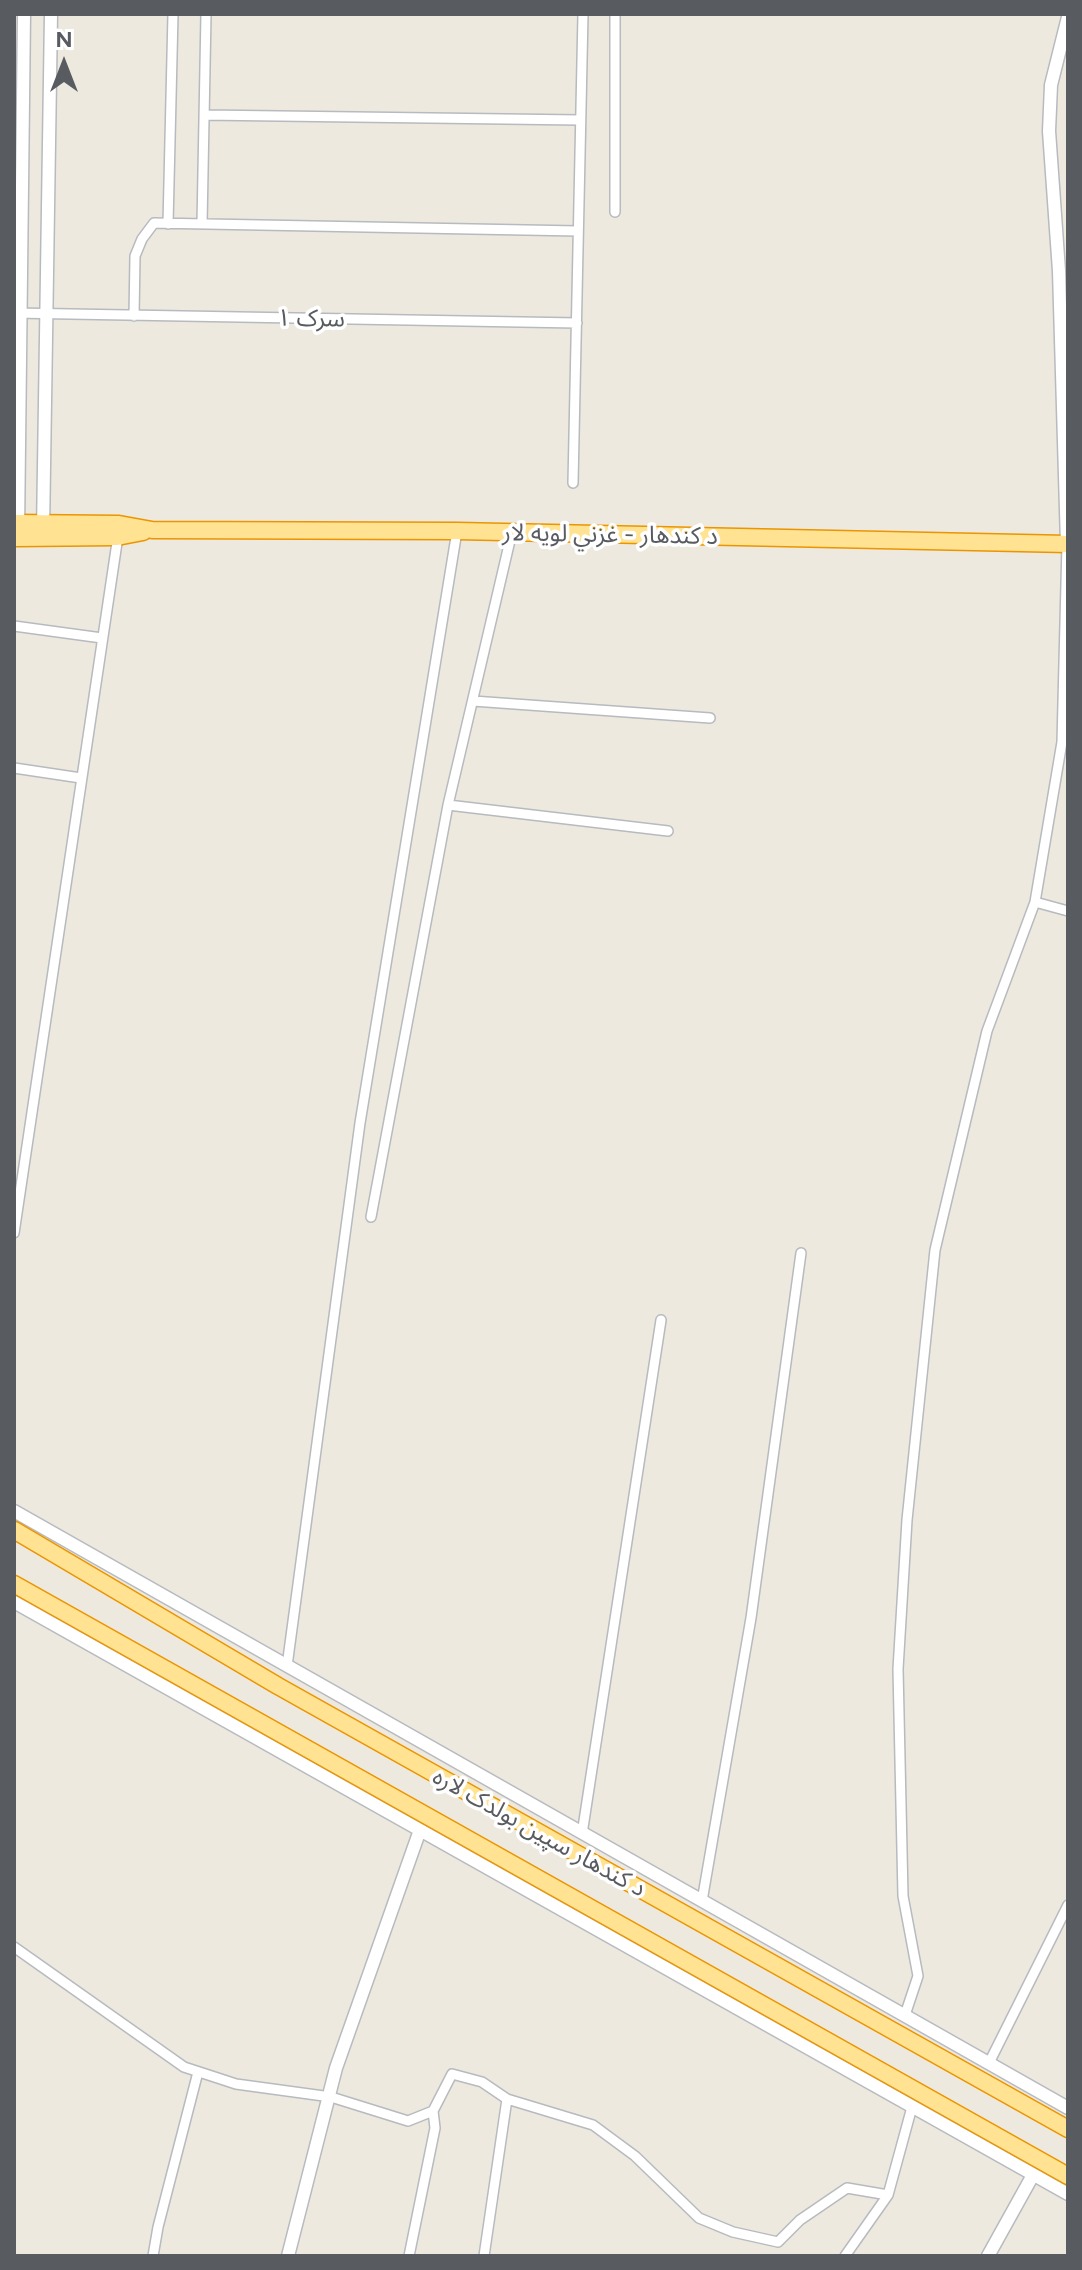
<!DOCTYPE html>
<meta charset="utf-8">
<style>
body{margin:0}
#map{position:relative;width:1082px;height:2270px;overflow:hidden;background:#ede9de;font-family:Figtree,sans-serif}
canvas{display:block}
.frame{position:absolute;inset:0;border:16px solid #585c61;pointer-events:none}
.north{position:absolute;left:24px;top:24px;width:80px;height:80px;-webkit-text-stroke:6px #fff;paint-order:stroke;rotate:0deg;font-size:22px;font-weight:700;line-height:32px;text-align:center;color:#585c61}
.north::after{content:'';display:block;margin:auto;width:28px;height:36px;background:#585c61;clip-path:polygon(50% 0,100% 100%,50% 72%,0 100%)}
</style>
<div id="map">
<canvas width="1082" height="2270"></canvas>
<div class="frame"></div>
<div class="north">N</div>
</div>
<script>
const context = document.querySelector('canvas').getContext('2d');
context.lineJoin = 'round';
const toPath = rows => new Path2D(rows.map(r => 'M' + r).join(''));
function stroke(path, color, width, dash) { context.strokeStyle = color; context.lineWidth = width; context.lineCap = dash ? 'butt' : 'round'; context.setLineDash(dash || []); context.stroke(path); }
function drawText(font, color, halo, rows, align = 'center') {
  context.font = font + ' Figtree,"Noto Sans Arabic",sans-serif'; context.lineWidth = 7; context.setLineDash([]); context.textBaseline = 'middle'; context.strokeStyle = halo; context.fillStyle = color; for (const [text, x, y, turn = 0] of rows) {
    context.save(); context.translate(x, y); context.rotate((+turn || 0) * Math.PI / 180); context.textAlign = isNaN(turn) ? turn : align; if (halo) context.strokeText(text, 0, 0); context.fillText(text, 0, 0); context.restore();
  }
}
const minor = toPath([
 [204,115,580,120],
 [615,212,615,14],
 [168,224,173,14],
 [202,224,206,14],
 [14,313,577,323],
 [134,316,135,256,142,239,154,223,578,231],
 [573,483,583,14],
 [14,626,102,638],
 [473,701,710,718],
 [14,768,81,778],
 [448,805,668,831],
 [1035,902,1068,911],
 [371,1217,448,805,512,532],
 [14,1233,118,536],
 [287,1666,360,1123,457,531],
 [582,1834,661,1320],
 [702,1901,751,1618,801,1253],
 [14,1947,184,2067,236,2084,331,2097,408,2121,433,2111,452,2074,482,2082,507,2099,593,2125,635,2156,699,2218,733,2232,778,2242,800,2220,847,2188,888,2195],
 [905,2015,918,1976,903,1896,898,1669,907,1520,935,1250,987,1031,1035,902,1062,742,1067,544],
 [989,2063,1068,1905],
 [153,2256,158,2227,198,2072],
 [409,2256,435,2128,433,2111],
 [484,2256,507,2099],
 [845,2256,888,2195,912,2107]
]);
const tertiary = toPath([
 [18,531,24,14],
 [43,531,51,14],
 [1067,544,1059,271,1049,131,1051,85,1068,17],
 [14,1511,1068,2108],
 [14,1602,1068,2194],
 [288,2256,336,2068,420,1830],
 [988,2256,1033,2175]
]);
const trunk = toPath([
 [14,523,119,524,152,530,457,531,1068,544],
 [14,538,117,537,143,532],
 [14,1530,278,1686,1068,2129],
 [14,1584,1068,2176]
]);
stroke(minor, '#b7babf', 12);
stroke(tertiary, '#b7babf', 15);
stroke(trunk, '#eb9500', 19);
stroke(minor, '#fff', 9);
stroke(tertiary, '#fff', 12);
stroke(trunk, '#ffe292', 16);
drawText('24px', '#585c61', '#fff', [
 ["سرک ۱",311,319,1],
 ["د کندهار - غزني لويه لار",610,535,1],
 ["د کندهار سپین بولدک لاره",539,1833,29]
]);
</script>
